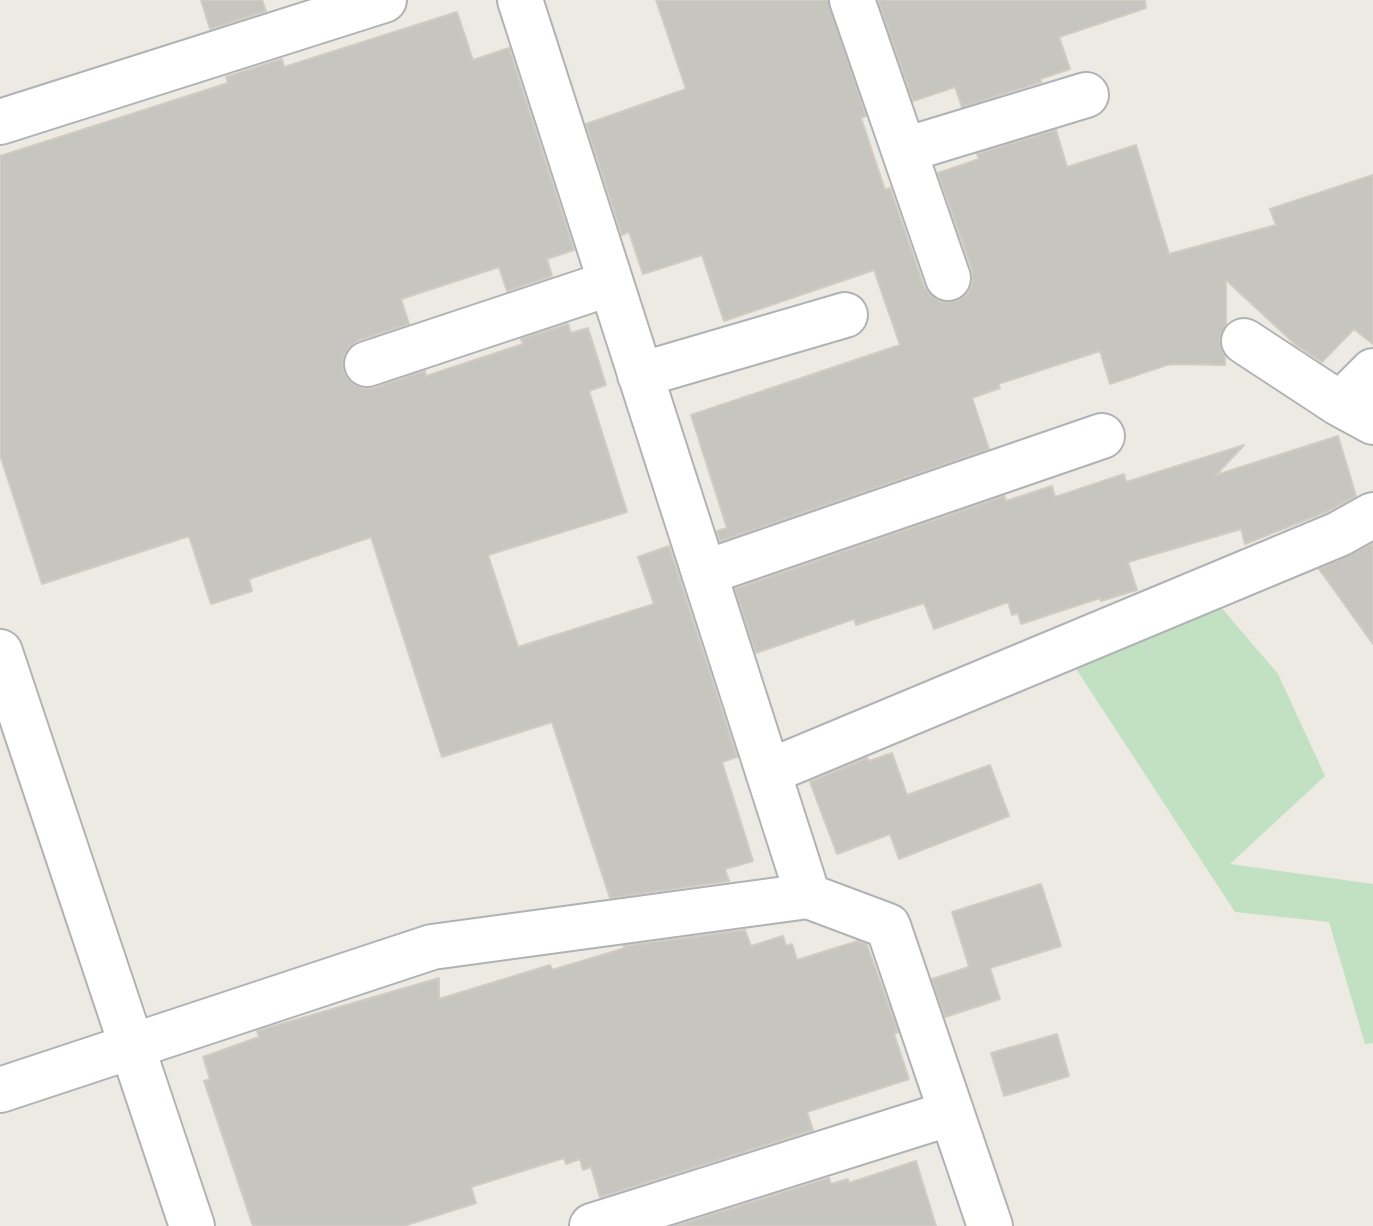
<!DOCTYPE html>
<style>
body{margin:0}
canvas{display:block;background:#eceae3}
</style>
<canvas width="1373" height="1226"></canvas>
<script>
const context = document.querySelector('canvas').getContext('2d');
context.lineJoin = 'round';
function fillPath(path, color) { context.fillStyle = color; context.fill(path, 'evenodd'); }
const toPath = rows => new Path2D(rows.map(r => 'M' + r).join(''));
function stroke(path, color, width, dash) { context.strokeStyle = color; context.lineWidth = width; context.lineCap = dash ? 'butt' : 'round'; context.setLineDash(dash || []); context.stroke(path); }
fillPath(toPath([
 [1220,606,1278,674,1325,776,1230,864,1373,884,1373,1043,1365,1044,1329,922,1235,912,1067,655]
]), '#c1e1c2');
const building = toPath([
 [201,0,262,0,266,11,210,29,201,0],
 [656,0,828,0,866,116,861,118,885,190,890,188,924,286,931,296,942,302,957,301,967,294,973,282,972,270,938,173,979,159,977,154,1056,130,1067,167,1136,145,1169,254,1276,225,1270,209,1373,175,1373,344,1354,329,1322,362,1296,345,1226,280,1226,325,1219,340,1225,357,1225,365,1170,364,1110,384,1100,351,998,384,1000,388,972,398,989,449,720,541,717,531,727,528,691,415,900,345,874,270,724,321,702,255,643,274,629,232,622,235,586,124,686,89,656,0],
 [878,0,1145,0,1146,8,1059,37,1070,69,1040,79,1041,82,962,107,955,87,913,101,878,0],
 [457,12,473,60,509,48,574,250,547,259,552,276,507,291,499,267,401,299,409,324,359,340,349,347,343,358,343,371,351,383,363,389,374,388,425,371,426,376,523,344,521,339,568,324,571,333,588,328,606,385,589,391,627,512,488,555,518,647,654,604,638,557,669,546,737,757,722,762,753,861,725,869,729,881,610,898,552,722,442,757,371,537,249,579,252,591,211,604,189,536,42,584,0,455,0,156,228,83,226,77,282,59,284,67,457,12],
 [1338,436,1356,496,1328,511,1245,544,1241,529,1128,562,1137,590,1101,601,1100,598,1021,624,1018,613,1012,615,1008,602,934,629,924,603,856,625,854,619,756,653,735,589,1004,496,1006,501,1052,486,1055,497,1124,474,1126,482,1244,445,1216,475,1338,436],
 [1372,544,1373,545,1373,644,1319,569,1372,544],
 [892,753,907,795,990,765,1009,816,899,859,890,834,837,854,810,782,867,758,869,761,892,753],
 [1041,884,1061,946,990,968,1000,999,945,1017,932,979,969,967,952,912,1041,884],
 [745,930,751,946,783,936,786,946,792,944,797,960,858,941,867,945,898,1032,894,1034,909,1079,807,1112,813,1130,600,1197,591,1167,583,1170,580,1159,566,1164,564,1158,471,1187,476,1203,404,1226,253,1226,204,1081,210,1079,203,1057,259,1037,257,1031,439,978,439,999,550,965,552,970,625,948,624,946,745,930],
 [1057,1034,1069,1076,1004,1096,991,1053,1057,1034],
 [916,1161,936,1226,675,1226,829,1178,831,1184,848,1179,849,1183,916,1161]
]);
fillPath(building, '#c7c5c0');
stroke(building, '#d0ccc2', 2);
const minor = toPath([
 [520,0,808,896,888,926,990,1226],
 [852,0,948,278],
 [0,122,384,0],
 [905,150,1086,95],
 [1244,341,1340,404,1373,422],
 [367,364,611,283],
 [640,375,845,315],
 [1340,404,1373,371],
 [704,573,1102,436],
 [768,772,1339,534,1373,515],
 [0,1090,432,947,808,896],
 [592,1226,951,1113]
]);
const tertiary = toPath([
 [0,652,192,1226]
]);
stroke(minor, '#b0b3b6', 48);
stroke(tertiary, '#b0b3b6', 48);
stroke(minor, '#fff', 44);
stroke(tertiary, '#fff', 44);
</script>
